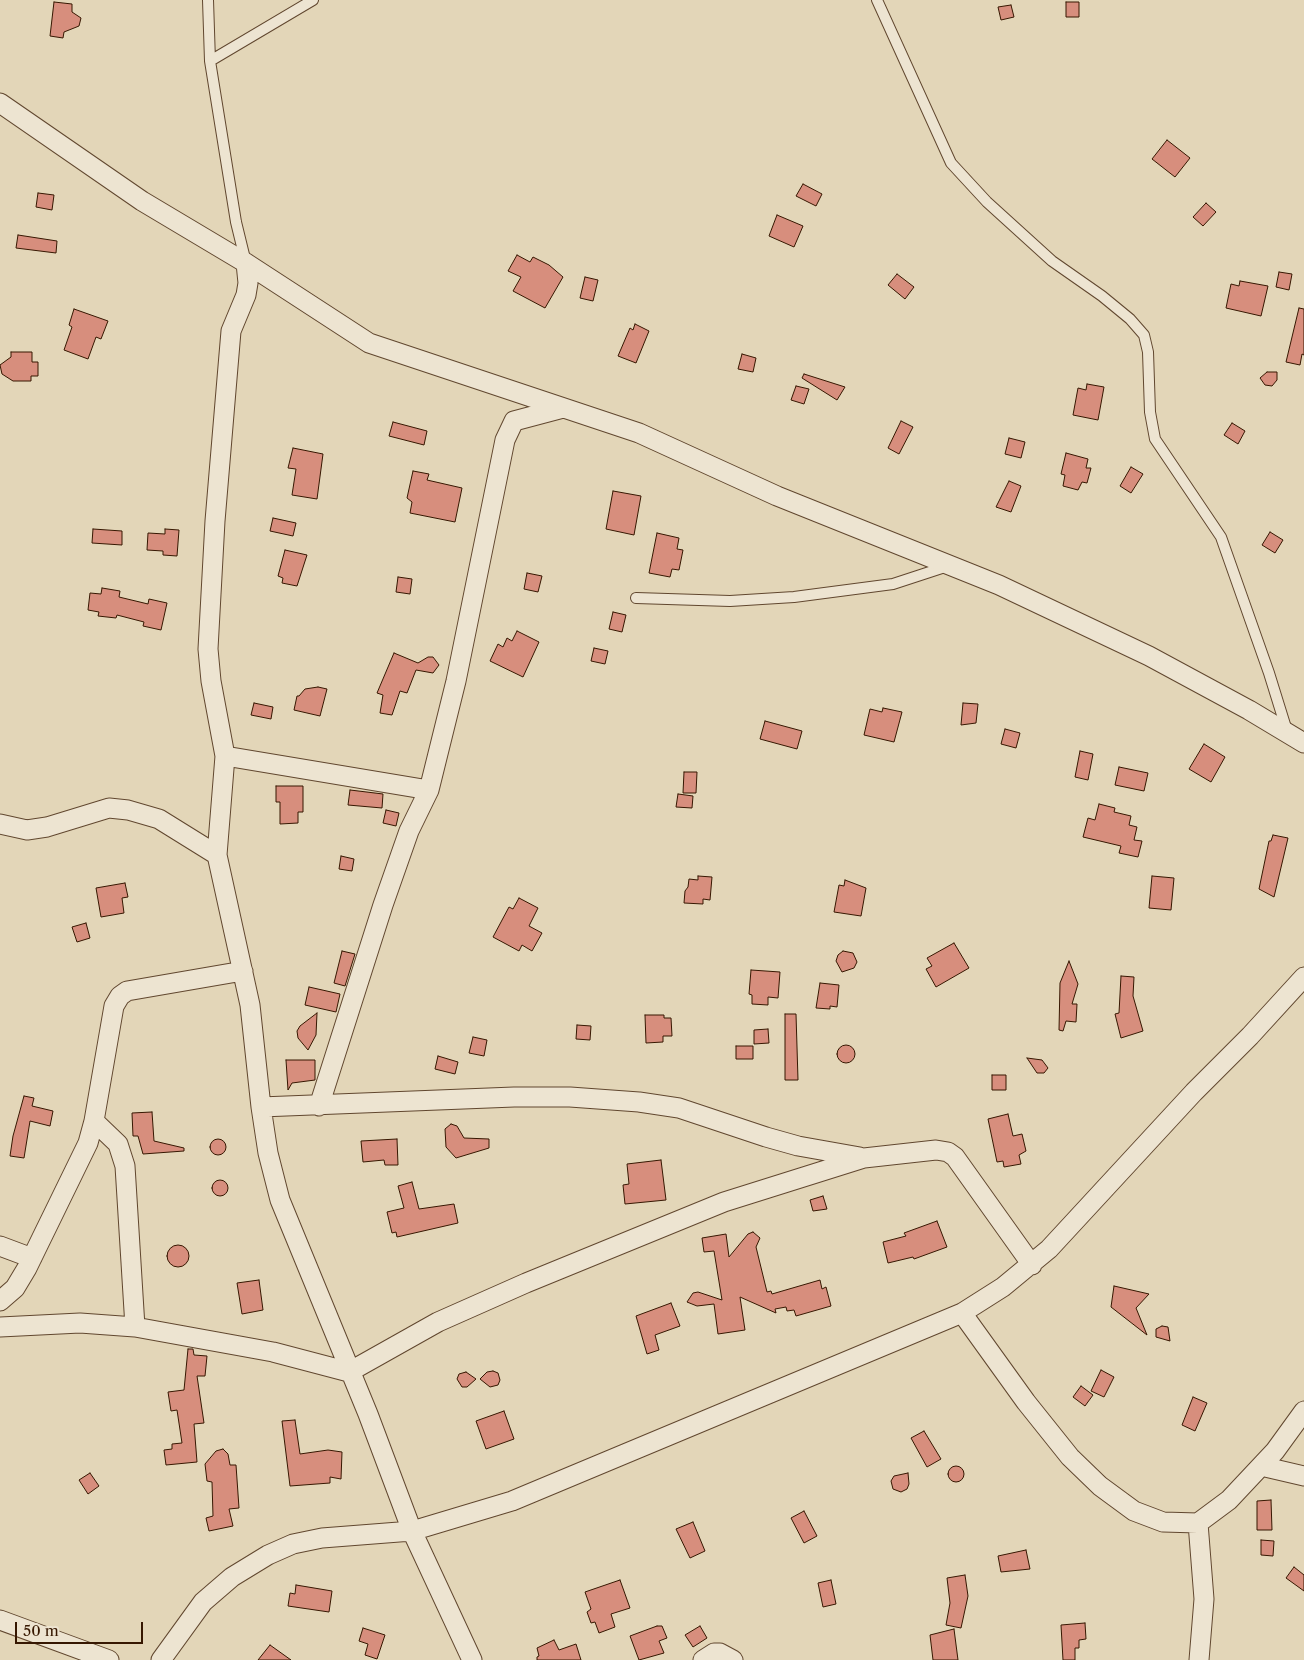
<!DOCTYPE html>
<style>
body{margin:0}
#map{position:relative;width:1304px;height:1660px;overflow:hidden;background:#e3d6b8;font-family:"Libre Caslon Text",serif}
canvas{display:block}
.scale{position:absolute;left:15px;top:1622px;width:128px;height:22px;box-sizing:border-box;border:2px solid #361701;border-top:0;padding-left:6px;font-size:15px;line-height:18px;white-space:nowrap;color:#361701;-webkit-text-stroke:4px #ede4d1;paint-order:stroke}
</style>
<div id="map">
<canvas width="1304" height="1660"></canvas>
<div class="scale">50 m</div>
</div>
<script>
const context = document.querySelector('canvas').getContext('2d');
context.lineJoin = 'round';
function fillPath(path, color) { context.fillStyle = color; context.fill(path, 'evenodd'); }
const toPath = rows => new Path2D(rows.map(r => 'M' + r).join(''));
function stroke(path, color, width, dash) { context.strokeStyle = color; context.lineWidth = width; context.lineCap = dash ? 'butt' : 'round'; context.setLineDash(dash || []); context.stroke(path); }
const building = toPath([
 [54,2,72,4,72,12,81,18,79,26,64,32,63,38,50,36,54,2],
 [1066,2,1079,2,1079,17,1066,17,1066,2],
 [1011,5,1014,17,1001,20,998,7,1011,5],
 [1167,140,1190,158,1175,177,1152,159,1167,140],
 [803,184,822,194,816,206,796,196,803,184],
 [38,193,54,195,52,210,36,207,38,193],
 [1206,203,1216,212,1203,226,1193,217,1206,203],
 [777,215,803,226,794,247,769,236,777,215],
 [18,235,57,241,56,253,16,248,18,235],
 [517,255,530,262,533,257,549,265,563,277,545,308,513,291,521,277,508,271,517,255],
 [1279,272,1292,274,1289,290,1276,287,1279,272],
 [897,274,914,287,905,299,888,285,897,274],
 [585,277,598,280,593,301,580,298,585,277],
 [1240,281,1268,286,1261,316,1226,308,1231,284,1239,286,1240,281],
 [1299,308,1304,309,1304,355,1302,354,1300,365,1286,362,1299,308],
 [74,309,108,321,101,339,96,337,88,359,64,350,72,327,69,325,74,309],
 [635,324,649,331,636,363,618,356,630,328,633,330,635,324],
 [11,352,32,352,32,362,38,362,38,376,31,376,31,381,13,381,2,374,0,365,11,357,11,352],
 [742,354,756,358,753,372,738,369,742,354],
 [1267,372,1277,372,1277,380,1272,386,1265,385,1260,378,1267,372],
 [804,374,845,387,837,400,802,378,804,374],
 [1087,384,1104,387,1098,420,1073,415,1078,388,1086,390,1087,384],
 [796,386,809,389,804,404,791,400,796,386],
 [901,421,913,427,899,454,888,448,901,421],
 [393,422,427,431,424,445,389,436,393,422],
 [1232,423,1245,431,1238,444,1224,435,1232,423],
 [1009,438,1025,442,1021,458,1005,454,1009,438],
 [293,448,323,454,317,499,292,495,296,469,288,468,293,448],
 [1066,453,1088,459,1086,468,1091,468,1087,483,1082,482,1078,490,1063,486,1065,475,1061,474,1066,453],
 [1131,467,1143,474,1131,493,1120,486,1131,467],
 [413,471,429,474,427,480,462,488,455,522,410,513,412,502,407,498,413,471],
 [1009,481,1021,486,1011,512,996,507,1009,481],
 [613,491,641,496,634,535,606,529,613,491],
 [273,518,296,523,293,536,270,531,273,518],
 [93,529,122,531,122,545,92,543,93,529],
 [165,529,179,530,177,556,163,555,163,551,147,550,148,533,165,534,165,529],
 [1270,532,1283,540,1275,553,1262,545,1270,532],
 [657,533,679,538,677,549,683,550,679,570,672,569,670,577,649,573,657,533],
 [285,550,307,555,297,586,282,583,283,578,278,576,285,550],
 [527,573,542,576,538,592,524,589,527,573],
 [398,577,412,579,410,594,396,592,398,577],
 [102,588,120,591,119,597,148,604,149,599,167,603,161,630,143,626,144,622,117,615,116,618,98,616,99,612,88,610,90,593,101,594,102,588],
 [613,612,626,615,622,632,609,629,613,612],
 [517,631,539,642,523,677,490,661,498,644,503,647,507,638,512,641,517,631],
 [594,648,608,651,605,664,591,661,594,648],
 [394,653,418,663,428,657,433,657,439,665,433,673,416,670,407,693,400,691,392,715,380,713,383,695,377,693,394,653],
 [318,687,327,689,320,716,294,710,297,696,299,696,305,689,318,687],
 [254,703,273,707,271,719,251,715,254,703],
 [963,703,978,704,976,723,961,725,963,703],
 [883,708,902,712,894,742,864,735,870,709,882,712,883,708],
 [765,721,802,731,797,749,760,739,765,721],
 [1005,729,1020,733,1016,748,1001,744,1005,729],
 [1204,744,1225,757,1211,782,1189,769,1204,744],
 [1080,751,1093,754,1088,780,1075,777,1080,751],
 [1119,767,1148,773,1144,791,1115,785,1119,767],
 [684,772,697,772,696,793,683,793,684,772],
 [276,786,303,786,303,812,298,812,298,823,280,824,280,802,276,802,276,786],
 [350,790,383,794,382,808,348,805,350,790],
 [678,794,693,796,692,808,676,807,678,794],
 [1099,804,1115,808,1114,812,1131,816,1129,825,1137,827,1134,840,1142,841,1138,857,1119,853,1121,846,1083,837,1088,818,1095,820,1099,804],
 [386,810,399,813,396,826,383,823,386,810],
 [1273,835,1288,838,1274,897,1259,889,1269,841,1271,841,1273,835],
 [341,856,354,859,352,871,339,869,341,856],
 [698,876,712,877,710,900,703,899,703,904,684,903,685,891,688,887,689,879,698,880,698,876],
 [1152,876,1174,878,1171,910,1149,908,1152,876],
 [845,880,866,888,861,916,834,912,839,885,844,886,845,880],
 [125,883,128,897,122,898,124,913,101,917,96,888,125,883],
 [519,898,538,908,529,926,542,933,532,951,522,945,519,951,493,937,509,907,513,909,519,898],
 [86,923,90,938,77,942,72,927,86,923],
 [954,943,969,968,936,987,926,969,932,966,927,958,954,943],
 [342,951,355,954,345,986,334,983,342,951],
 [843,951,853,953,857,962,854,968,842,972,836,961,838,955,843,951],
 [1069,961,1078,984,1072,1004,1077,1004,1076,1022,1066,1021,1063,1031,1059,1030,1060,983,1069,961],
 [751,970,780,972,778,998,768,997,768,1005,752,1004,752,995,749,994,751,970],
 [1121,976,1134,977,1133,996,1143,1031,1121,1038,1115,1014,1119,1013,1121,976],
 [820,983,839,985,837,1007,830,1006,830,1009,816,1008,820,983],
 [309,987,340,994,336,1012,305,1005,309,987],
 [317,1013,316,1035,308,1050,298,1038,297,1031,300,1026,317,1013],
 [785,1014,796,1014,798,1080,785,1080,785,1014],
 [645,1015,664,1015,664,1018,671,1018,672,1036,663,1036,663,1042,646,1043,645,1015],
 [577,1025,591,1026,590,1040,576,1039,577,1025],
 [768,1029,769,1043,754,1044,754,1030,768,1029],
 [473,1037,487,1040,484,1056,469,1053,473,1037],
 '837 1054a9 9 0 1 1 18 0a9 9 0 1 1-18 0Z',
 [736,1046,753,1046,753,1059,736,1059,736,1046],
 [438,1056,458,1062,455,1074,435,1069,438,1056],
 [1027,1058,1042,1060,1048,1068,1044,1073,1037,1073,1027,1058],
 [286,1060,315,1060,315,1080,292,1083,288,1090,286,1060],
 [992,1075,1006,1075,1006,1090,992,1090,992,1075],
 [24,1096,34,1098,32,1106,53,1111,50,1126,30,1121,24,1158,10,1156,13,1136,24,1096],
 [152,1112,154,1141,184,1148,184,1151,143,1154,138,1136,133,1136,132,1113,152,1112],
 [1008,1114,1013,1136,1022,1134,1026,1151,1019,1155,1021,1164,1004,1167,1003,1161,997,1162,988,1119,1008,1114],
 [451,1124,457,1126,464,1138,489,1139,489,1148,456,1158,446,1147,445,1129,451,1124],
 '210 1147a8 8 0 1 1 16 0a8 8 0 1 1-16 0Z',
 [397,1139,398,1165,385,1165,384,1160,363,1162,361,1141,397,1139],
 [661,1160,666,1200,625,1204,623,1185,629,1184,627,1164,661,1160],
 '212 1188a8 8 0 1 1 16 0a8 8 0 1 1-16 0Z',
 [412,1182,419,1209,454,1204,458,1223,397,1237,396,1232,392,1233,387,1212,404,1208,398,1186,412,1182],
 [823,1196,827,1209,813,1211,810,1200,823,1196],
 [937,1221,947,1247,914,1259,913,1257,888,1263,883,1242,906,1236,904,1233,937,1221],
 [753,1232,760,1238,756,1247,767,1292,771,1291,772,1294,820,1280,822,1289,826,1287,831,1306,796,1316,794,1310,787,1311,786,1307,775,1309,776,1313,740,1297,745,1330,718,1334,714,1304,697,1306,687,1302,693,1293,698,1292,722,1300,714,1251,704,1252,702,1238,726,1234,729,1257,748,1234,753,1232],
 '167 1256a11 11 0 1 1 22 0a11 11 0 1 1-22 0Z',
 [259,1280,263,1310,242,1314,237,1283,259,1280],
 [1114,1286,1149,1294,1136,1308,1147,1335,1111,1307,1114,1286],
 [671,1303,680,1326,655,1335,659,1350,647,1354,636,1316,671,1303],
 [1162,1326,1168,1327,1170,1341,1156,1337,1156,1329,1162,1326],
 [188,1349,193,1349,194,1355,207,1356,205,1376,197,1376,204,1423,194,1424,197,1462,166,1465,164,1450,172,1449,172,1444,182,1443,177,1410,171,1411,168,1392,184,1390,188,1349],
 [1101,1370,1114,1377,1104,1397,1091,1391,1101,1370],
 [493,1371,498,1373,500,1380,498,1385,490,1387,480,1379,487,1372,493,1371],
 [466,1372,476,1379,467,1387,462,1387,457,1379,459,1374,466,1372],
 [1081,1386,1093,1395,1085,1406,1073,1397,1081,1386],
 [1193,1397,1207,1403,1195,1431,1182,1425,1193,1397],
 [504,1411,514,1439,486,1449,476,1421,504,1411],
 [295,1420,300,1454,328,1450,342,1452,341,1479,330,1477,330,1483,290,1486,282,1421,295,1420],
 [924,1431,941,1459,927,1467,911,1438,924,1431],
 [223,1449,228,1454,230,1465,236,1465,239,1508,229,1509,233,1526,209,1531,206,1518,213,1516,212,1482,207,1481,205,1464,216,1451,223,1449],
 '948 1474a8 8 0 1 1 16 0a8 8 0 1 1-16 0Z',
 [90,1473,99,1486,88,1494,79,1480,90,1473],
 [908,1473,909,1484,907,1489,901,1492,893,1489,891,1481,894,1476,908,1473],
 [1271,1500,1272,1530,1257,1530,1257,1501,1271,1500],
 [804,1511,817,1536,804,1543,791,1518,804,1511],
 [693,1522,705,1551,690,1558,676,1529,693,1522],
 [1261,1540,1274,1541,1273,1556,1261,1555,1261,1540],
 [1026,1550,1030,1569,1001,1572,998,1556,1026,1550],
 [1294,1567,1304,1575,1304,1591,1286,1578,1294,1567],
 [965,1575,968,1596,961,1628,946,1625,950,1603,947,1578,965,1575],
 [620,1580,630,1608,611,1614,615,1627,599,1633,595,1622,591,1623,587,1612,591,1609,585,1592,620,1580],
 [831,1580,836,1604,823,1607,818,1583,831,1580],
 [296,1585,332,1591,329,1612,288,1606,290,1593,295,1594,296,1585],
 [1085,1623,1086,1639,1079,1640,1079,1648,1075,1648,1075,1660,1063,1660,1061,1625,1085,1623],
 [657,1626,662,1626,667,1638,659,1641,664,1653,639,1660,630,1636,657,1626],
 [700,1626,707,1638,693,1647,685,1635,700,1626],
 [363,1628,385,1635,377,1659,365,1655,368,1644,359,1641,363,1628],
 [954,1629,958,1660,933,1660,930,1635,954,1629],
 [554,1640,559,1650,576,1644,581,1660,537,1660,537,1657,539,1656,537,1648,554,1640],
 [270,1645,291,1660,258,1660,270,1645]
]);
fillPath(building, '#d78e7d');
stroke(building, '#361701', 1);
const service = toPath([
 [208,0,210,61,236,222,246,263],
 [877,0,951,163,987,202,1052,261,1102,296,1130,319,1144,335,1148,352,1150,412,1155,439,1221,537,1269,673,1287,731],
 [210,61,313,0],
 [636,598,730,601,794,597,893,584,948,566]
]);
const minor = toPath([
 [0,103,142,201,246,263,369,343,639,433,777,496,999,585,1149,656,1249,710,1304,743],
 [246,263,248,283,246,295,231,331,215,521,208,649,211,681,225,756,217,855,250,1005,261,1107,268,1153,280,1200,368,1414,412,1531,472,1660],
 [225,756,429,790],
 [0,824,27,830,47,827,109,808,128,810,159,819,217,855],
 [319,1106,383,905,409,831,429,790,456,681,505,440,514,421,563,408],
 [261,1107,514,1097,570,1097,639,1102,679,1108,766,1137,798,1146,860,1157],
 [94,1121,118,1144,125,1166,135,1327],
 [0,1246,32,1258],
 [0,1301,15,1288,27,1268,88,1143,94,1121,114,1006,120,996,127,991,243,971],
 [962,1313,1026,1402,1070,1457,1100,1486,1134,1511,1163,1522,1198,1523,1229,1500,1275,1451,1304,1411],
 [0,1327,80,1323,135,1327,273,1352,349,1372,438,1322,526,1283,724,1202,864,1158,936,1150,948,1152,955,1157,1032,1265],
 [1261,1466,1304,1476],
 [1198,1523,1204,1599,1199,1660],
 [0,1620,109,1660],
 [161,1660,203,1602,232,1577,268,1555,293,1544,322,1538,412,1531,512,1501,962,1313,1003,1287,1049,1249,1194,1092,1250,1036,1304,977],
 [703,1660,714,1653,720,1653,733,1660]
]);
stroke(service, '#61472f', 12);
stroke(minor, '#61472f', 21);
stroke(service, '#ede4d1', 10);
stroke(minor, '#ede4d1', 19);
</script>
